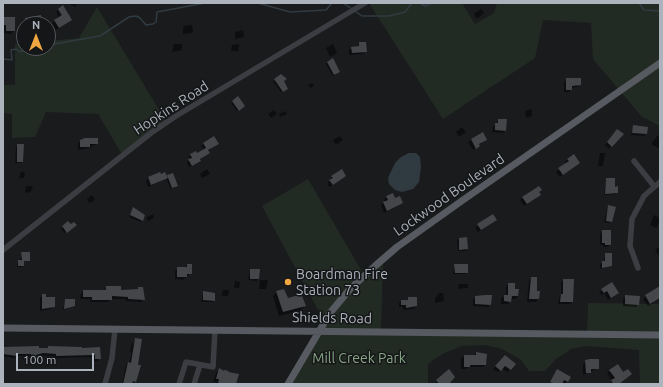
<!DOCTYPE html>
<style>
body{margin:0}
#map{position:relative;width:663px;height:387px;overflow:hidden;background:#1a1b1d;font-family:Ubuntu,sans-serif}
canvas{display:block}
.frame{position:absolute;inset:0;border:4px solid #adb3bc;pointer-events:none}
.north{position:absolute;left:16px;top:16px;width:40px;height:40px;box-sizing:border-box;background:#151618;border:1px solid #52555a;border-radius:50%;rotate:0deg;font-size:11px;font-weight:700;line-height:16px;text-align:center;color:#adb3bc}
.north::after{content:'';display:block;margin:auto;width:14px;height:18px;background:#efa741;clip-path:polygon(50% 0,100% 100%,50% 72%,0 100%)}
.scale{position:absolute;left:16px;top:353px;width:78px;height:18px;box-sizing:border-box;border:2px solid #adb3bc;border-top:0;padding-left:5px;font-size:12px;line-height:14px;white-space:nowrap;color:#adb3bc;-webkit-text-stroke:3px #151618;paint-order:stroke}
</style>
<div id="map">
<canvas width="663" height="387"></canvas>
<div class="frame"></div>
<div class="north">N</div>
<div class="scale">100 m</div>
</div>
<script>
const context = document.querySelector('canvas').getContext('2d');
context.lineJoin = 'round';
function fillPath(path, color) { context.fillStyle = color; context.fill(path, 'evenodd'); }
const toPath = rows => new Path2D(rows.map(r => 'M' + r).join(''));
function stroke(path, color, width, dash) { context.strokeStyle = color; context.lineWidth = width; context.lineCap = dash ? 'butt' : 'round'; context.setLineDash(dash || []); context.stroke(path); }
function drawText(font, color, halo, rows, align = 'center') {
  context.font = font + ' Ubuntu,sans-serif'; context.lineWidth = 3; context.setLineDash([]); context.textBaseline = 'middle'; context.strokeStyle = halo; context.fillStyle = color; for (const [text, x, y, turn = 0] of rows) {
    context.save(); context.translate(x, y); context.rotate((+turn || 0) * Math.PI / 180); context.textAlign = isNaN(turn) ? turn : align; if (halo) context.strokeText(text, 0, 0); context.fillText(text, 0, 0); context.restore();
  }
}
fillPath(toPath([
 [369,3,434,3,435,4,462,3,475,24,494,13,497,3,660,3,660,126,642,117,593,59,591,23,543,20,535,58,443,119],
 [97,7,167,123,123,156,98,114,46,112,35,137,12,138,12,114,3,113,3,85,15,85,15,44,24,43,24,48,48,48,48,41,79,38],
 [308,179,364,275,383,259,381,331,587,334,588,303,660,304,660,384,640,384,639,350,585,346,571,349,556,359,545,371,529,371,520,359,502,349,486,345,462,346,444,353,428,364,428,384,288,384,324,321,262,206]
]), '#222b23');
fillPath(toPath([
 [409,153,416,153,420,157,421,167,419,182,413,189,402,192,395,190,389,184,388,178,395,163,401,157]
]), '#303b41');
fillPath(toPath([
 [68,3,78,3,75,7],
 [481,9,484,13,477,19,474,14],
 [58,10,63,20,68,22,56,30,52,23,59,18,56,12],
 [3,17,14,31,11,34,4,33],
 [25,19,41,24,24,24,23,30,22,22],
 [192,25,193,32,191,33,183,34,183,28,184,26],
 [243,30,244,37,235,39,235,32],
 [359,43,366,51,363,54,349,55,349,50,352,48,357,47],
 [174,44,182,44,182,50,172,52],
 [239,44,238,51,231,51,232,45],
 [333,44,337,53,330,57,326,48],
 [328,62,339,72,333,76,326,64],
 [285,77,286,79,283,81,285,90,281,92,273,81],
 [567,79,580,84,577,87,571,88,569,92,564,92,564,82],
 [312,83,314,86,310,88,308,85],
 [233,102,243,107,237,111,231,103],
 [532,109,532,116,526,118,525,111],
 [274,110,277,114,271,118,268,114],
 [286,111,287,114,280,117,279,114],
 [499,120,505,131,503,133,492,132,493,127],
 [462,127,466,132,459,137,456,132],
 [633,127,647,128,646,134,644,136,631,135],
 [615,133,622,134,609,149,605,145],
 [483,134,486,140,473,150,468,142],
 [658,135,660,136,660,149,651,144],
 [340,136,343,140,336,145,333,140],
 [214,137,215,146,207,151,198,163,189,167,187,162,190,160,188,157,204,150,201,146],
 [81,141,97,144,86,149,78,150,78,143],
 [17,145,22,162,20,163,15,163,16,147],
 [600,153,605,153,603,166,598,166],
 [568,159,579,163,560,177,556,172,566,164,565,162],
 [207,169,210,174,202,178,200,174],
 [21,172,25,172,24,178,19,178],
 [168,176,177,185,175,187,171,189,166,178,148,187,146,181,148,178],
 [332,177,342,178,330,187,327,184],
 [606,179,617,192,616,194,604,195],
 [26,186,33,186,31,192,25,193],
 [538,193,537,198,524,206,520,200,523,197],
 [92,195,95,200,89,203,87,199],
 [387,197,395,200,402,203,384,213,381,205,385,202,384,200],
 [608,206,611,222,609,223,604,222],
 [132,210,142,220,140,222,129,217],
 [153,214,154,218,148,221,146,218],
 [654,215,660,218,657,228,650,225],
 [493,222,478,232,475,228,478,225],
 [68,223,74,226,65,233,61,229],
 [602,231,610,245,607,247,603,247,603,245,600,245,600,234],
 [459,239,467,249,465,251,458,251,457,240],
 [660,246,660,258,655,250],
 [22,253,29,260,20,260],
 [605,254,611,266,600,269,600,264,604,262],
 [18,261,19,262,28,262,23,262,22,267,17,267],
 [187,265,191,273,183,280,175,279,175,271,178,268,184,268],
 [455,265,467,273,465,274,453,274],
 [250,270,258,279,257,281,248,280],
 [532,278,536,292,538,292,538,299,536,302,527,302,529,280],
 [260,280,268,280,266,289,259,289],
 [564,280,572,302,570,304,558,304,559,298,561,295,561,282],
 [235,281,240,282,239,288,234,288],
 [459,284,468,284,468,288,458,289],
 [508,284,518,296,515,299,511,299,508,304,501,304,501,298,506,296,506,286],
 [611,284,615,295,608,300,604,293,601,295,599,293],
 [107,287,120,291,136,290,139,288,143,300,141,302,126,301,126,299,111,299,108,302,90,302,90,299,80,299,81,294,83,291,104,291],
 [660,288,660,299,648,306,643,299],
 [223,290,229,290,228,296,222,296],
 [277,292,287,300,304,306,301,310,279,316,273,296],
 [203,293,214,300,213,302,201,302],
 [439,293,443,293,444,301,435,303,435,299],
 [42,295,54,306,51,309,40,311,40,298],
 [626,296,638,304,636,307,623,306,623,299],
 [475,297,490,304,488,307,473,306,473,300],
 [409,298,416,306,414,309,403,310,403,307,399,307,399,303,401,301,407,301],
 [65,300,74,306,63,310],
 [136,339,135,381,131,384,122,384,126,365,129,363,132,353,130,352,131,346],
 [49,347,81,349,100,348,100,358,97,361,93,361,93,357,54,358,54,356,40,355,35,356,33,360,29,360,29,356,17,356,14,358,3,356,3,348,47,349],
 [476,353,485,365,483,367,468,367,466,369,461,369,461,358,464,356,473,356],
 [505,356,514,365,507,372,502,368,498,372,493,369],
 [586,361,598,368,583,375,583,364],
 [617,365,618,384,609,384,612,381,607,373],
 [219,370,234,384,216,384,216,382,213,382,216,373],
 [557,370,570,377,567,382,565,384,549,384],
 [437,381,448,384,435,384]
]), '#0007');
stroke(toPath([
 [234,3,249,3],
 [258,3,290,12,326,10,332,3],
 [343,3,352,9],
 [420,3,425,6,432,3],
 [639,3,644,10,660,11],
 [355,11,362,16,389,16,405,12,412,3],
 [48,45,100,36,129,17,136,16,140,18,146,25,153,24,156,22,157,12,205,3],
 [3,59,12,60,11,50,16,49,20,52,27,48]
]), '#303b41', 1.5);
fillPath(toPath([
 [63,5,72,20,59,28,54,20,62,15,58,9],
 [41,15,42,24,25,24,25,18],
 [3,17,15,17,15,31,6,31,6,25,3,25],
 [359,42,366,42,367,52,352,53,351,47,359,46],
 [333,58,340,72,334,75,327,62],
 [281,74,287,79,284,81,288,89,283,92,274,79],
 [566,78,581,78,581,85,572,86,572,90,566,90],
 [238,96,245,106,239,111,232,101],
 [498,119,507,119,506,131,495,130,495,123,498,123],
 [633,125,648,127,647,134,632,133],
 [617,129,624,134,612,147,607,142],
 [483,132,487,140,479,144,480,146,476,149,471,139],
 [214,136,219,144,208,150,210,153,200,159,201,161,192,166,188,159,192,158,190,154,196,151,197,153,206,148,203,143],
 [85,138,98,138,98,144,90,144,90,147,80,147,80,140],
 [17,144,24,144,23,162,17,162],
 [574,154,580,163,563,175,558,168,569,161,567,159],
 [342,169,346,176,333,185,329,180,333,178,331,176],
 [160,172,161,174,165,172,168,178,151,185,148,177],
 [173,173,178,186,172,188,167,175],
 [606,178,615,178,615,187,618,186,618,193,605,194],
 [539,186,542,190,539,192,541,195,527,204,522,197],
 [393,193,395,198,400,196,403,203,387,211,383,202,388,200,386,196],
 [608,205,616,207,612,222,606,221],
 [133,207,145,215,143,221,130,215],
 [493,214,497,220,481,230,477,224],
 [68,221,71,224,74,222,77,225,67,233,62,226],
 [602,230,611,230,611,245,605,245,605,243,602,243],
 [467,237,468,249,459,250,459,238],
 [21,252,30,252,30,261,24,261,24,266,18,266,18,260,22,260],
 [605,253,612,253,612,266,602,268,602,261,605,261],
 [187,264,192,264,192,274,187,274,187,277,177,277,177,267,187,267],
 [454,264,468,264,468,273,455,273],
 [250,269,260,269,259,279,250,279],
 [531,277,537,277,537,291,540,291,539,299,529,299],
 [563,279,574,279,573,302,560,302,561,294,563,294],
 [612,282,619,293,611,298,607,291,604,293,601,289],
 [508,283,515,283,515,289,519,289,518,296,512,296,511,302,504,301,504,295,508,295],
 [106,286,121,286,121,290,138,289,138,287,143,287,145,300,128,299,128,297,112,296,112,300,92,300,92,297,83,297,83,290,106,290],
 [660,286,660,298,650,304,645,295],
 [284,289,288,298,299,295,300,297,302,296,306,306,283,312,276,291],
 [203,291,215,293,215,301,203,300],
 [42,294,46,294,46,297,55,297,55,307,42,309],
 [485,295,492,295,491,305,475,304,475,296],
 [625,295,640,296,639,305,625,304],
 [408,297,417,297,417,306,406,308,406,305,401,305,401,300,408,300],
 [65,299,75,299,75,306,64,309],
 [135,338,142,339,138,365,141,365,139,372,136,382,133,381,132,384,123,384,128,362,131,363],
 [39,346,39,348,48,348,48,346,82,347,82,348,100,347,101,359,95,359,95,355,56,356,56,354,43,353,36,355,36,358,31,358,31,354,17,354,17,356,3,354,3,347],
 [476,352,487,354,486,365,470,365,470,367,464,367,464,355,476,355],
 [505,355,516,364,511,370,505,366,501,371,495,366],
 [590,359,599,359,599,369,591,369,591,373,586,373,585,360],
 [618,364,623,372,628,369,632,374,619,384,613,384,611,380,615,378,609,370],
 [219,368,224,371,224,370,229,371,228,372,239,374,236,384,218,384,219,379,216,379],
 [449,369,455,377,449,384,439,384,436,380],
 [557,369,571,377,568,382,564,380,562,384,554,384,550,382]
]), '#45464a');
stroke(toPath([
 [634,161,654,186],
 [3,250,151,133,176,116,365,3],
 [638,268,630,246,632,219,644,196,660,182],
 [105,384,112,358,115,329],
 [179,384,186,362,213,367,215,330],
 [194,384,200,365]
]), '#3c3d42', 5.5);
stroke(toPath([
 [3,328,660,335],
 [288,384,330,313,350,289,375,266,397,247,463,200,660,63]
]), '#585a61', 7);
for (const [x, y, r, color] of [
 [288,282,4,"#efa741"]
]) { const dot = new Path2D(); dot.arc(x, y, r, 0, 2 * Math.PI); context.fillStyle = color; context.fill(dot); stroke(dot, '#151618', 1.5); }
drawText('14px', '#adb3bc', '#151618', [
 ["Hopkins Road",171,108,-33],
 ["Lockwood Boulevard",449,195,-35],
 ["Shields Road",332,318,1]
]);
drawText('14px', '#adb3bc', '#151618', [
 ["Boardman Fire",296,274],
 ["Station 73",296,290]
], 'left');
drawText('14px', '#86a685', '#151618', [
 ["Mill Creek Park",359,358]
]);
</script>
